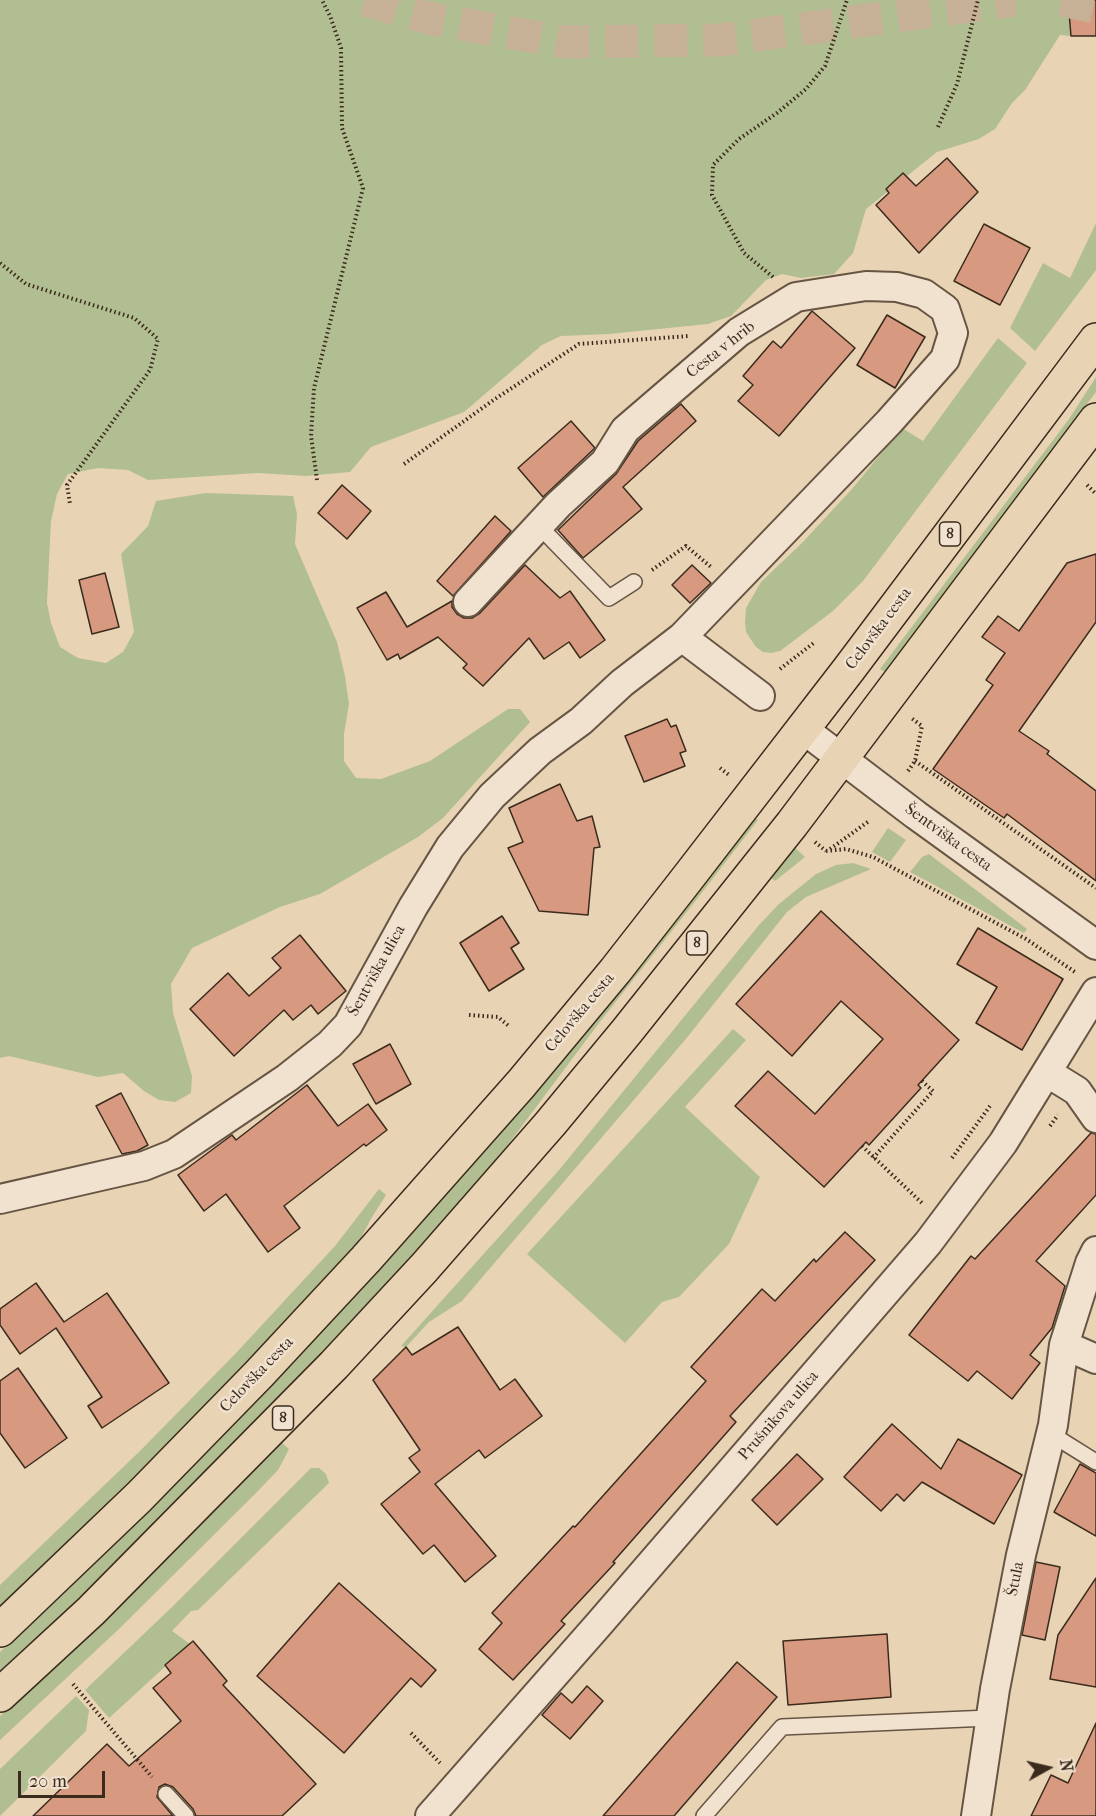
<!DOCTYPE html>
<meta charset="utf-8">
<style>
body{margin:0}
#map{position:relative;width:1096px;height:1816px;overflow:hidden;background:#e9d3b5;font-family:"IM FELL French Canon",serif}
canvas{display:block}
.north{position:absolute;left:1018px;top:1738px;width:60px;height:60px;-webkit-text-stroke:4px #f1e2cf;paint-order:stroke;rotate:82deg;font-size:16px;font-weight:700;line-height:24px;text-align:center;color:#3b2b1d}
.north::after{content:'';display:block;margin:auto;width:21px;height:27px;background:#3b2b1d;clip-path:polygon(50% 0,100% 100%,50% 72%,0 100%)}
.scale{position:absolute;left:18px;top:1771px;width:87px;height:27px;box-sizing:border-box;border:3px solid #3b2b1d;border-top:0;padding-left:8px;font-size:18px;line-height:21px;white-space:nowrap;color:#3b2b1d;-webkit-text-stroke:4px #f1e2cf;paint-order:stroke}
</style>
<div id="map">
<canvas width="1096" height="1816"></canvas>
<div class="north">N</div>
<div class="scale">20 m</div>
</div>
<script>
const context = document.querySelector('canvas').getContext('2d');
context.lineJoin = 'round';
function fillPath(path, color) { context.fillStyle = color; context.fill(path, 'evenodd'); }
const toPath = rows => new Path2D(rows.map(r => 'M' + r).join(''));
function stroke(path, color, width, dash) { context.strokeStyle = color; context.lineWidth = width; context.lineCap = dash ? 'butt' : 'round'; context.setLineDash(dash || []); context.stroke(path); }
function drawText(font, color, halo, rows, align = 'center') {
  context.font = font + ' "IM FELL French Canon",serif'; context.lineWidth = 5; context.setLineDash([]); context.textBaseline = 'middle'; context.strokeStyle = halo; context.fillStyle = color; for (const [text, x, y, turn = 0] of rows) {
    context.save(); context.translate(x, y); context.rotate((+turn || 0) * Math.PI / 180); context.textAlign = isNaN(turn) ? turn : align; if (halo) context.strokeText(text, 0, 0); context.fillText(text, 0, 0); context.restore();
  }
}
fillPath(toPath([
 [0,0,1068,0,1071,36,1060,35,1025,90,1012,103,995,129,979,139,937,152,866,209,853,253,834,274,801,278,782,274,766,280,731,316,708,324,609,334,561,336,542,345,464,412,371,447,350,472,306,476,258,473,148,480,128,470,98,468,68,474,57,494,51,521,47,603,51,623,60,647,78,658,106,663,123,652,134,632,121,554,148,526,156,501,206,493,293,496,297,514,295,544,337,642,345,676,349,704,344,734,344,761,356,778,381,779,430,761,508,709,520,709,530,722,443,818,418,837,320,894,280,907,192,948,171,984,173,1013,192,1076,191,1093,175,1102,159,1100,144,1091,123,1073,98,1077,9,1056,0,1058],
 [1096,223,1096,270,1035,351,1010,328,1043,263,1070,278],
 [998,338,1027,363,863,581,833,611,780,651,771,653,763,652,756,647,746,632,745,623,746,608,761,582,802,543,852,489,902,428,923,441],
 [1096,377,1096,392,885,672,880,669,1069,419],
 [755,817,758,820,697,899,599,1023,498,1158,451,1214,324,1353,141,1540,0,1674,0,1652,130,1528,248,1409,369,1280,487,1149,595,1020],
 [888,828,906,840,890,862,872,852],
 [793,846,805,857,775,881,769,876],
 [929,854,1027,929,1024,933,910,872,922,857],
 [853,863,871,869,806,897,787,912,685,1040,462,1301,429,1322,406,1347,401,1346,559,1170,759,925,779,904,816,874,836,865],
 [733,1029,746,1040,685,1107,760,1177,729,1244,679,1297,662,1302,625,1343,527,1254],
 [379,1189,386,1195,372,1217,358,1243,248,1365,151,1463,0,1610,0,1585,140,1451,237,1352,335,1246],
 [281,1442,289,1449,284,1459,278,1470,256,1493,119,1629,0,1740,0,1716,107,1617],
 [311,1468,319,1468,326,1474,329,1483,198,1610,191,1611,172,1631,190,1644,109,1718,85,1690,171,1608],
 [76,1696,89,1710,86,1731,0,1816,0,1769]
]), '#b1be91');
const building = toPath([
 [1068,0,1096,0,1096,36,1071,36,1068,0],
 [947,158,978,192,919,253,876,205,889,193,886,189,903,173,916,186,947,158],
 [984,224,1030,248,1000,305,954,281,984,224],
 [812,311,855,348,779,436,738,401,753,385,743,376,773,341,781,348,812,311],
 [887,315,925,337,895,388,857,365,887,315],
 [681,404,696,421,623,487,642,509,583,558,558,530,616,474,638,441,681,404],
 [571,421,595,448,543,497,518,468,571,421],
 [342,485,371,511,347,539,318,513,342,485],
 [495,516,511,531,453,596,437,581,495,516],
 [1096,554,1096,622,1019,731,1049,751,1047,754,1096,791,1096,881,1007,814,1004,818,933,769,993,685,986,680,1005,653,982,637,998,616,1019,631,1067,563,1096,554],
 [525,565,560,598,570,591,605,640,580,658,569,642,544,659,529,638,483,686,463,668,467,664,438,637,400,659,398,654,387,660,357,608,386,592,407,627,452,601,452,607,457,614,464,618,472,618,480,613,525,565],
 [692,565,711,583,690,603,672,585,692,565],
 [105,573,119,627,92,634,79,580,105,573],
 [667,719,671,727,676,725,686,751,680,753,685,766,644,782,625,736,667,719],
 [560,784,577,821,592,816,600,847,594,848,588,915,539,911,508,848,523,842,509,808,560,784],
 [821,911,959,1040,918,1085,921,1088,869,1145,866,1142,824,1187,735,1106,768,1071,815,1114,883,1039,841,1001,792,1056,736,1004,821,911],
 [502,916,519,943,511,948,524,969,489,991,460,943,502,916],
 [978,928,1063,979,1022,1050,976,1023,997,987,957,964,978,928],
 [300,935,346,991,318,1014,311,1005,293,1020,284,1010,234,1056,190,1009,228,973,249,996,281,968,272,958,300,935],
 [390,1044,411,1084,376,1104,353,1064,390,1044],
 [307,1085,338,1126,368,1104,387,1130,366,1146,364,1144,284,1206,300,1228,268,1252,226,1194,204,1211,178,1175,232,1135,236,1140,307,1085],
 [121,1093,148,1145,137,1151,122,1154,96,1106,121,1093],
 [1091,1133,1096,1134,1096,1195,1036,1261,1065,1286,1052,1328,1030,1355,1040,1363,1012,1399,977,1371,968,1381,909,1335,971,1256,975,1259,1091,1133],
 [845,1232,875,1260,730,1416,736,1422,613,1562,615,1563,561,1621,565,1624,513,1680,479,1649,502,1623,492,1613,573,1526,575,1527,706,1381,691,1367,762,1289,775,1301,814,1259,816,1262,845,1232],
 [36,1283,64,1322,107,1293,169,1383,102,1428,88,1406,102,1397,56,1328,20,1354,0,1325,0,1309,36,1283],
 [458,1327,500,1390,515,1379,542,1416,485,1458,479,1450,435,1484,496,1556,465,1582,434,1545,423,1554,381,1504,420,1472,409,1458,420,1450,373,1380,406,1347,412,1355,458,1327],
 [18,1368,67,1438,25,1468,0,1433,0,1381,18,1368],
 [892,1424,941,1469,958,1439,1022,1475,994,1524,922,1482,904,1501,897,1494,881,1511,844,1477,892,1424],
 [797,1454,823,1479,777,1525,752,1500,797,1454],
 [1080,1464,1096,1473,1096,1536,1054,1512,1080,1464],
 [1036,1562,1060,1567,1045,1640,1022,1635,1036,1562],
 [1096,1578,1096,1687,1050,1679,1058,1635,1096,1578],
 [339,1583,436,1670,421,1687,411,1678,344,1753,257,1676,339,1583],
 [887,1634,891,1697,788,1705,783,1641,887,1634],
 [193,1641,227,1681,223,1685,316,1784,282,1816,196,1816,193,1809,173,1787,165,1784,159,1787,157,1797,173,1816,33,1816,107,1744,129,1766,181,1721,153,1688,171,1673,165,1665,193,1641],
 [737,1662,777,1697,674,1816,603,1816,737,1662],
 [587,1686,603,1701,570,1739,542,1715,561,1693,572,1703,587,1686],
 [1096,1723,1096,1816,1031,1816,1051,1775,1068,1783,1096,1723]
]);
fillPath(building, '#d79a80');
stroke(building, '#3b2b1d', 1.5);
stroke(toPath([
 [365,0,432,19,565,42,720,40,1015,0],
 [1061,0,1096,7]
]), '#c6b197', 33, [33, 16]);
const lane = toPath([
 [539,526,609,598,634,582],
 [1051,1434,1096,1462],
 [166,1794,186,1816],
 [704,1816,782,1727,989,1718]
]);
const street = toPath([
 [682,637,760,696],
 [803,729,916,815,1096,945],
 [1048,1073,1077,1091,1096,1118],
 [0,1199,144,1166,174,1154,287,1078,330,1044,348,1025,413,907,450,847,492,796,540,751,581,721,622,683,682,637,889,422,945,359,953,333,945,309,924,294,897,287,866,286,796,297,739,332,625,430,605,462,558,505,468,602],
 [1064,1345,1096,1359],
 [430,1816,599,1624,928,1243,1003,1143,1096,992],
 [976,1816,995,1689,1021,1555,1053,1425,1064,1345,1090,1263,1096,1251]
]);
const primary = toPath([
 [0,1630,139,1497,259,1374,366,1259,521,1084,615,971,683,884,849,669,1096,340],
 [0,1695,91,1611,334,1365,424,1268,550,1124,627,1031,792,824,1096,420]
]);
stroke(lane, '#665543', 18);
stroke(street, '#665543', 32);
stroke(primary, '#3b2b1d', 36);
stroke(toPath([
 [938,127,957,84,978,0],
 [0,263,26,284,134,318,158,339,150,370,67,485,70,504],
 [773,277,744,253,712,195,713,165,739,139,777,113,806,89,825,66,847,0],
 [404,464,495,399,579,344,689,336],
 [317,480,311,436,314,388,363,188,342,128,341,48,330,16,322,0],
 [1087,485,1096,494],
 [652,570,686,546,711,567],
 [780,669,815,642],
 [915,761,1096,888],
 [720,768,729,775],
 [908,771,915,761,922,726,910,717],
 [815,842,826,851],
 [830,849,869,821],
 [826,851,846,849,873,857,1026,939,1075,972],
 [469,1015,498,1017,510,1027],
 [1050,1126,1058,1115],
 [862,1146,922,1203],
 [873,1158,933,1091,922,1081],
 [952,1158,990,1106],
 [73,1684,152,1777],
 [411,1733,440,1763]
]), '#3b2b1d', 4, [1.5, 3]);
stroke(lane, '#f1e2cf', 15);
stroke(street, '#f1e2cf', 28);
stroke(primary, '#e9d3b5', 33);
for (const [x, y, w] of [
 [950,534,21],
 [697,943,21],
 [283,1418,21]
]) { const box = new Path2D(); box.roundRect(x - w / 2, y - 12, w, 24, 4.5); context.fillStyle = '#f1e2cf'; context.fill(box); stroke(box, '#3b2b1d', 1.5); }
drawText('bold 15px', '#3b2b1d', null, [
 ["8",950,534],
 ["8",697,943],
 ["8",283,1418]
]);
drawText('16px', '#3b2b1d', '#f1e2cf', [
 ["Cesta v hrib",721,350,-38],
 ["Celovška cesta",879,629,-53],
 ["Šentviška cesta",948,838,36],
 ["Šentviška ulica",377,971,-61],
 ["Celovška cesta",580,1013,-50],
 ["Celovška cesta",257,1375,-46],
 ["Prušnikova ulica",779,1416,-49],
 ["Štula",1016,1579,-79]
]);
</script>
